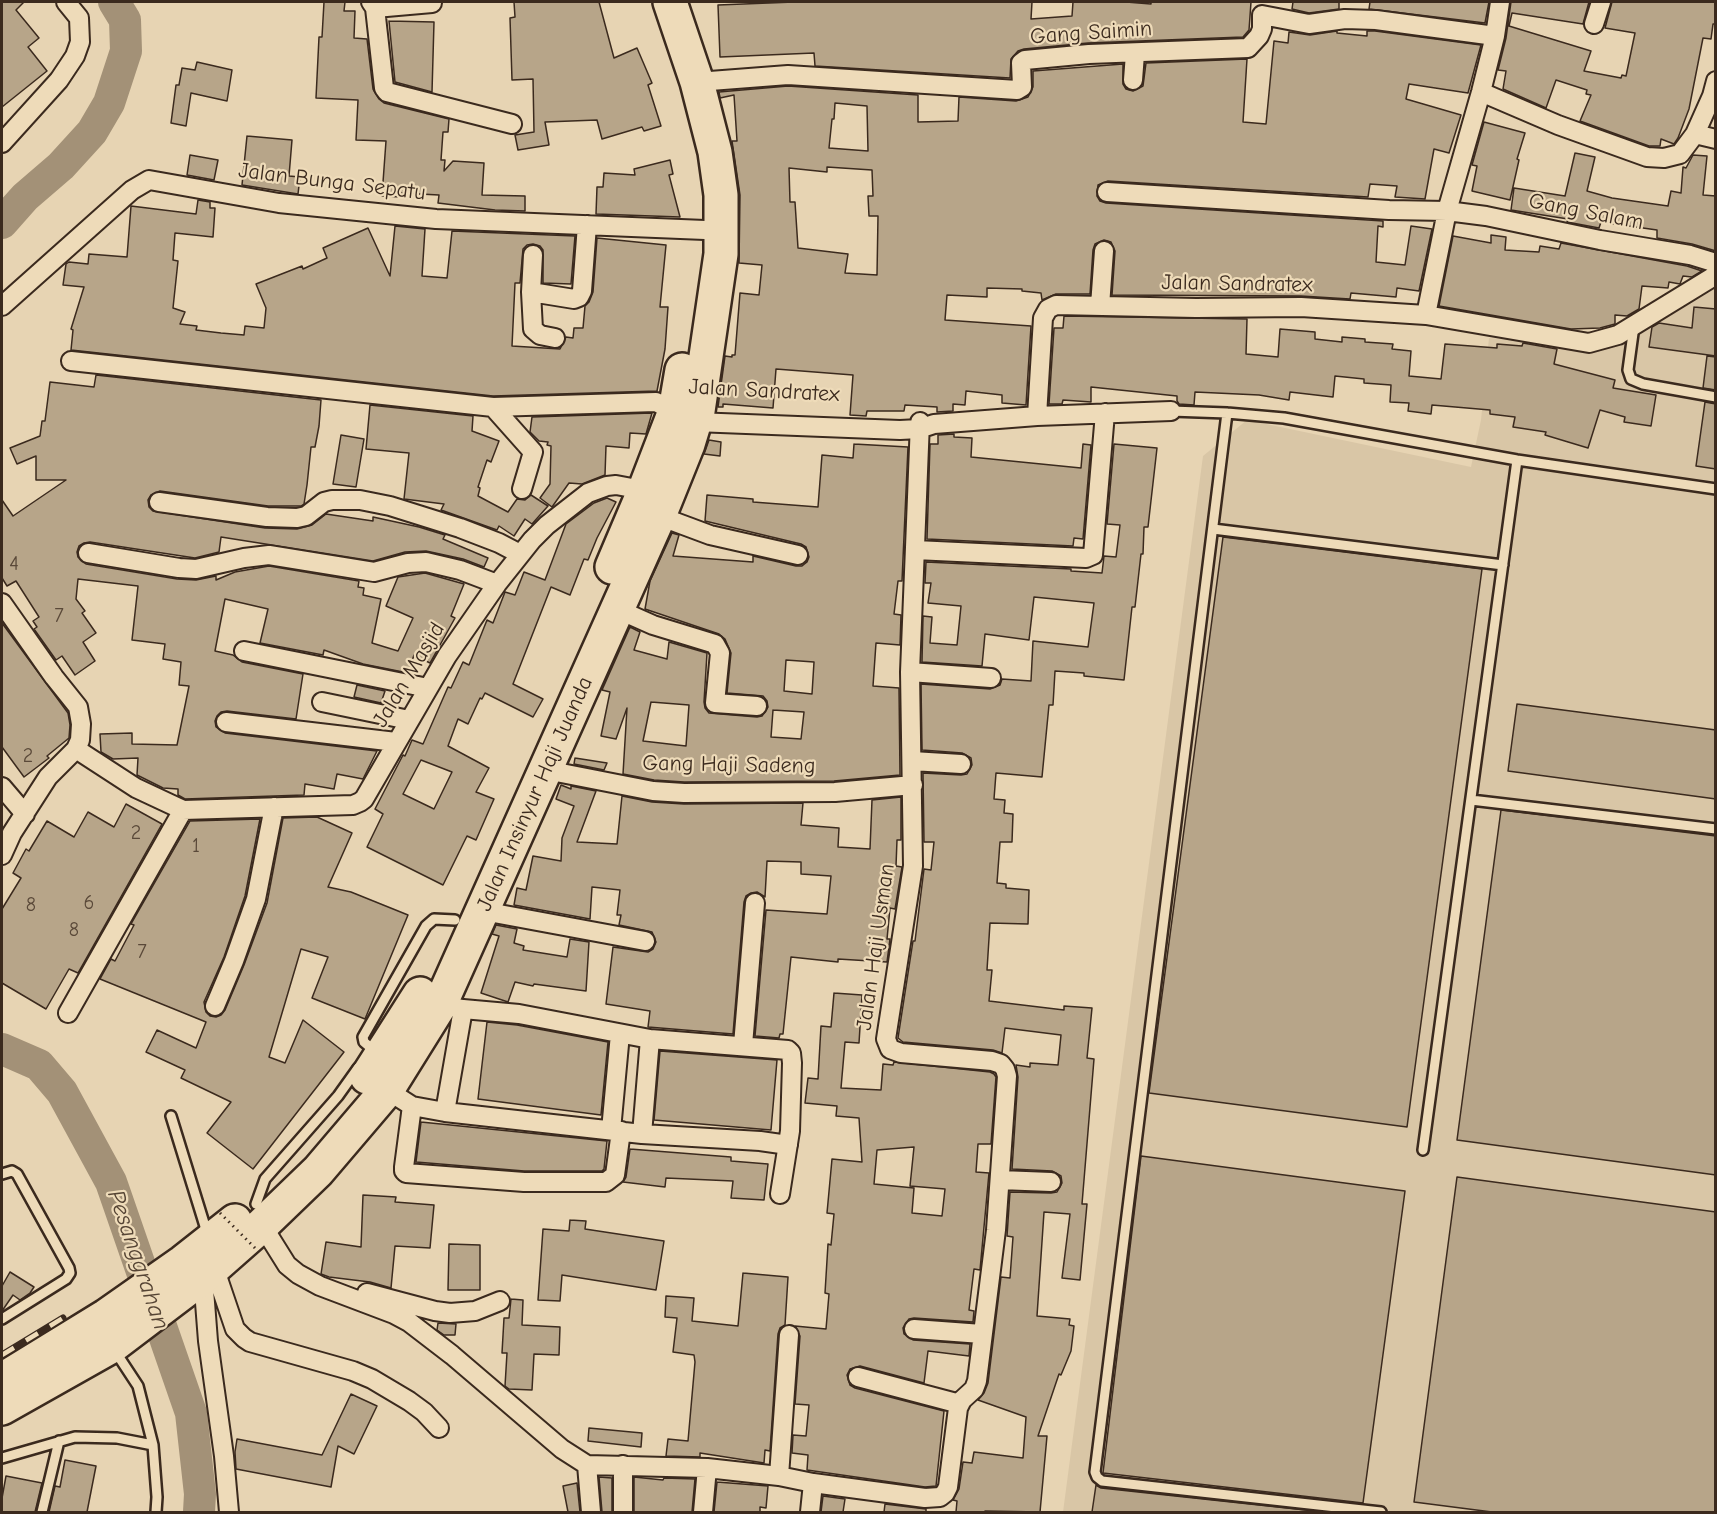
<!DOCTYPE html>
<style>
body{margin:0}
#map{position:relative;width:1717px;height:1514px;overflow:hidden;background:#e7d4b3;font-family:"Comic Neue",sans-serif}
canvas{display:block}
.frame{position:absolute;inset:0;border:3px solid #3b2a1e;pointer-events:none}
</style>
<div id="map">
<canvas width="1717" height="1514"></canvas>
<div class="frame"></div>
</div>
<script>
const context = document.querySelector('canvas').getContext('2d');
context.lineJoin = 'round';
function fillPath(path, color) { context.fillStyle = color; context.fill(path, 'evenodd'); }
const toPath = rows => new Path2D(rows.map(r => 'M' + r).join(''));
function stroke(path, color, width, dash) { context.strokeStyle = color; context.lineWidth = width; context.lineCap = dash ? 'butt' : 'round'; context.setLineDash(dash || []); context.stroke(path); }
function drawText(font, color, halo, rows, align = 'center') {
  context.font = font + ' "Comic Neue",sans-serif'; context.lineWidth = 4.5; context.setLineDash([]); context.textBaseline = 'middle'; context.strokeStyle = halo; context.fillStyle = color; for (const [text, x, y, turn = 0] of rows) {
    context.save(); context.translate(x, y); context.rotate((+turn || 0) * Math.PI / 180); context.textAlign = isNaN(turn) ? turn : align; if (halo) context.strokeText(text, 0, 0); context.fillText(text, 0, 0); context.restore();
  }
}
fillPath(toPath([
 [1715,283,1715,1512,1063,1512,1203,456,1247,420,1471,467,1481,420,1489,338,1591,346]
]), '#d9c6a6');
stroke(toPath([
 [2,223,25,197,61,166,92,132,109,103,126,51,125,20,114,2],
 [2,1049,39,1065,62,1092,111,1182,191,1413,200,1494,199,1512]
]), '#a39177', 32);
const building = toPath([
 [2,2,24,2,16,10,39,38,28,47,47,71,2,107,2,2],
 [324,2,345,2,344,11,355,11,354,38,367,39,373,89,379,99,384,103,449,119,448,132,443,132,441,160,445,160,444,171,453,161,484,163,482,195,525,196,525,211,495,210,438,203,439,195,401,193,401,197,382,196,386,141,356,140,358,100,316,98,319,37,322,37,324,2],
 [514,2,599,2,614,58,637,48,652,83,648,85,661,126,644,131,642,127,602,139,597,120,545,122,549,145,518,150,515,135,534,132,533,79,512,80,510,18,515,17,514,2],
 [794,2,1032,2,1031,19,1072,16,1073,2,1126,2,1151,4,1151,2,1251,2,1249,30,1243,37,1088,43,1024,49,1018,51,1011,59,1010,78,815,66,814,53,720,57,718,5,794,2],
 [1293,2,1339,2,1339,9,1309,13,1292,9,1293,2],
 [1370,2,1489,2,1485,23,1369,9,1370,2],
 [1511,2,1589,2,1583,24,1512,13,1509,26,1591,51,1584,71,1621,78,1622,75,1626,76,1635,33,1605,28,1612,2,1716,2,1716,24,1713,24,1711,39,1703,38,1689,109,1678,138,1674,144,1661,139,1660,146,1649,146,1580,121,1591,95,1586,94,1587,90,1556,80,1546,108,1503,89,1506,71,1498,70,1506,38,1511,2],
 [389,21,434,22,432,92,395,82,389,21],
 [1337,31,1337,33,1367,36,1367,31,1375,31,1481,45,1468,93,1409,84,1406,99,1461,115,1449,153,1434,149,1425,199,1395,197,1397,186,1370,184,1368,197,1108,181,1098,185,1097,196,1100,201,1106,203,1383,221,1383,227,1378,226,1376,262,1405,265,1411,226,1432,229,1419,291,1397,288,1396,297,1351,293,1350,299,1301,296,1112,295,1115,251,1111,242,1104,240,1095,244,1093,250,1090,294,1056,294,1042,300,1041,293,1022,291,1022,289,987,288,987,297,947,295,945,320,1031,326,1026,405,1002,403,1002,395,966,391,965,405,953,404,953,411,937,412,937,407,905,405,904,411,867,411,866,416,850,415,853,375,776,369,773,408,723,404,723,407,718,407,725,356,732,357,732,355,735,355,740,293,759,295,762,265,739,263,740,195,732,141,737,141,734,95,720,98,719,92,788,86,918,95,918,122,958,121,959,97,1016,101,1028,97,1033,87,1033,71,1123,64,1123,84,1126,89,1133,91,1143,86,1146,63,1247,59,1243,122,1266,124,1274,41,1288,43,1289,32,1310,35,1337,31],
 [835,103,867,106,868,151,829,148,832,119,834,119,835,103],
 [827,167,872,170,873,196,868,196,869,216,878,216,877,275,845,273,848,254,798,248,795,202,790,202,789,168,827,172,827,167],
 [197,62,232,70,227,101,191,93,186,126,171,123,176,85,179,85,182,68,195,70,197,62],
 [1484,122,1525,133,1517,159,1519,160,1510,200,1472,191,1477,166,1472,165,1484,122],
 [247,136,292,140,289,176,300,177,298,194,242,185,247,136],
 [1575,153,1595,157,1587,191,1612,198,1668,206,1671,191,1681,193,1683,167,1686,168,1693,155,1707,156,1703,195,1716,196,1716,251,1692,244,1657,238,1657,230,1601,222,1599,228,1567,222,1568,219,1511,210,1514,188,1565,196,1575,153],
 [190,155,218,160,214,180,187,175,190,155],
 [670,160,673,174,669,175,680,217,596,214,597,187,603,187,604,173,635,175,634,169,670,160],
 [198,200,210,202,210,208,215,208,213,237,175,233,173,260,178,261,173,308,185,312,180,324,197,326,196,330,221,333,244,335,245,326,264,328,266,308,256,284,302,266,303,269,327,258,323,248,368,228,390,276,395,226,425,229,422,276,447,278,452,231,575,236,571,284,543,283,543,250,540,246,533,244,527,245,523,249,520,283,515,283,512,346,560,349,566,337,573,338,574,328,583,328,585,306,589,302,593,292,597,238,666,245,660,307,668,307,665,349,657,391,493,396,71,350,73,330,71,329,84,287,63,285,66,264,69,262,88,264,89,254,127,257,131,206,196,214,198,200],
 [1491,235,1506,237,1505,250,1539,252,1540,246,1559,249,1561,243,1687,266,1702,271,1692,277,1683,276,1680,284,1669,282,1668,288,1642,286,1639,309,1627,316,1615,315,1615,324,1600,328,1571,329,1439,306,1453,236,1491,243,1491,235],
 [1694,307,1716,309,1716,356,1649,347,1652,327,1659,323,1692,328,1694,307],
 [1064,316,1247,319,1246,354,1278,357,1280,329,1315,332,1315,339,1342,342,1342,337,1365,339,1365,342,1393,344,1392,349,1411,351,1409,376,1441,379,1445,344,1497,348,1497,344,1522,346,1523,343,1557,349,1554,364,1615,380,1613,388,1656,395,1651,426,1624,422,1625,417,1600,410,1588,448,1545,435,1546,432,1513,427,1515,417,1490,414,1490,410,1432,405,1431,414,1408,411,1409,403,1390,402,1391,385,1364,383,1364,379,1335,376,1333,397,1290,392,1289,400,1259,395,1195,392,1194,405,1179,404,1177,401,1177,396,1091,387,1091,402,1063,400,1062,404,1049,404,1054,328,1063,328,1064,316],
 [1707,356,1716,357,1716,390,1703,388,1707,356],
 [96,375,321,400,319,426,315,447,311,447,307,485,304,504,301,506,268,506,160,491,151,495,148,500,149,507,153,511,265,528,297,529,312,525,326,514,373,521,373,517,419,527,445,535,443,539,488,558,484,567,463,559,426,551,405,552,373,561,221,537,219,552,195,558,90,542,84,543,79,546,77,552,78,557,86,564,177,579,196,580,216,576,216,580,235,572,269,566,359,581,358,587,364,588,363,595,381,599,372,643,398,651,413,618,386,606,398,577,425,573,464,584,451,616,455,618,430,663,414,655,408,673,363,664,324,650,323,655,260,643,268,609,225,599,215,651,233,655,242,662,303,674,296,719,227,711,221,712,217,716,215,721,216,727,225,733,377,751,363,779,337,774,334,789,305,784,304,795,185,799,178,795,178,789,163,788,137,775,138,758,113,759,101,752,100,734,132,733,132,744,177,745,189,686,179,685,181,662,163,659,165,644,132,640,138,586,78,579,76,599,85,611,82,613,96,633,83,642,95,661,75,675,62,656,56,660,34,629,37,627,33,621,39,617,16,581,7,586,2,578,2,500,13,516,66,480,36,480,36,456,17,464,10,448,40,436,42,421,45,421,50,382,94,387,96,375],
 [1705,402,1716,404,1716,469,1696,466,1705,402],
 [370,405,473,416,472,431,499,441,491,462,487,460,478,487,480,488,478,496,508,512,517,499,525,500,531,495,548,506,532,524,525,519,514,536,499,526,497,530,441,510,444,504,404,499,409,453,366,449,370,405],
 [652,413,646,434,630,433,629,448,606,446,605,475,582,484,569,483,552,507,540,498,550,484,551,446,547,445,548,442,539,441,530,432,532,417,652,413],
 [954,434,954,437,972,438,971,457,1081,468,1083,444,1091,445,1083,539,1074,538,1073,546,927,539,930,444,938,444,938,435,954,434],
 [341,435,364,439,356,487,333,484,341,435],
 [709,440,721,442,720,456,704,454,709,440],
 [854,444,908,447,902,581,898,581,894,614,901,615,900,645,876,643,873,686,899,688,900,775,834,781,684,782,654,780,623,774,627,708,616,739,601,736,610,692,602,690,630,627,640,632,634,650,667,659,669,642,707,653,704,702,705,708,709,713,757,717,762,716,768,707,767,701,763,696,727,693,731,653,725,639,719,634,645,609,650,581,672,533,679,535,673,556,753,562,753,556,796,566,802,566,807,562,809,557,806,547,801,544,705,521,707,495,753,499,753,502,818,507,822,455,853,458,854,444],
 [786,660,814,662,812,694,784,691,786,660],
 [651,702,689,705,686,746,643,741,651,702],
 [773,710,804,712,801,739,771,737,773,710],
 [1114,444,1157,448,1148,527,1144,527,1143,554,1141,554,1135,607,1132,607,1124,680,1084,676,1084,673,1055,671,1053,705,1049,705,1042,777,996,773,994,799,1005,800,1004,813,1013,814,1012,842,1000,842,997,883,1006,884,1006,888,1029,890,1028,924,990,923,987,970,992,970,989,1001,1064,1010,1064,1006,1092,1008,1087,1058,1094,1059,1082,1204,1087,1204,1080,1280,1062,1278,1070,1214,1044,1212,1037,1316,1070,1319,1069,1325,1074,1326,1071,1351,1061,1375,1059,1374,1038,1436,1047,1436,1040,1512,985,1511,985,1512,956,1512,957,1501,953,1500,959,1489,963,1462,972,1463,974,1452,1023,1458,1026,1417,978,1400,984,1393,988,1383,1001,1277,1010,1278,1013,1237,1007,1236,1010,1192,1051,1193,1057,1192,1062,1183,1061,1176,1052,1171,1012,1169,1018,1077,1016,1065,1030,1067,1030,1063,1058,1065,1061,1035,1005,1028,1002,1053,993,1050,903,1042,898,1038,913,941,915,941,924,869,931,870,934,842,924,842,923,773,961,775,967,774,972,765,971,758,962,753,922,750,921,684,990,689,1000,685,1002,679,1031,681,1033,641,1088,647,1094,603,1034,597,1029,640,985,634,982,666,922,662,923,616,932,617,930,643,957,645,961,606,928,603,931,583,925,583,926,562,1071,569,1071,571,1102,573,1104,556,1116,557,1120,525,1107,524,1114,444],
 [607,498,616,502,597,538,588,560,584,559,570,595,551,587,513,684,543,699,533,717,485,693,482,699,480,698,468,724,458,719,448,746,489,768,476,792,494,799,476,840,467,836,443,885,367,847,383,814,375,809,403,755,405,756,412,740,423,744,448,687,451,688,463,662,469,665,487,620,493,623,505,592,515,595,524,572,545,580,566,524,594,503,607,498],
 [421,760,452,772,434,809,403,794,421,760],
 [1223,537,1482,569,1407,1127,1149,1093,1223,537],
 [2,623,68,713,70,725,69,738,47,756,49,758,24,777,2,747,2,623],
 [357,685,385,691,381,703,354,697,357,685],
 [1517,704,1716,730,1716,799,1508,771,1517,704],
 [575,758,607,763,604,770,574,764,575,758],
 [561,785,571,789,571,786,596,791,577,842,617,844,622,796,652,802,684,804,803,803,801,825,839,828,838,847,870,849,872,800,901,797,901,840,897,840,896,866,902,867,895,909,890,908,887,939,890,939,887,962,838,959,838,962,791,957,783,1034,780,1034,779,1038,755,1036,766,910,827,914,831,876,801,874,801,862,767,861,765,897,757,892,751,893,746,896,744,902,733,1034,648,1027,650,1011,606,1004,613,947,648,952,653,949,656,942,652,932,619,925,621,915,617,915,620,890,592,887,590,919,514,905,517,888,526,890,533,856,561,861,562,838,574,806,556,799,561,785],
 [126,804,162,824,78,973,69,969,46,1009,2,983,2,909,21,878,13,873,26,849,29,851,47,821,74,837,88,812,114,827,126,804],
 [1501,810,1716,836,1716,1175,1457,1140,1501,810],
 [317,817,352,833,328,887,351,892,408,915,365,1019,312,998,328,957,301,949,269,1057,285,1063,303,1020,344,1052,253,1169,207,1133,231,1102,181,1078,185,1070,146,1052,157,1030,196,1048,206,1022,100,979,111,959,115,961,134,925,131,924,190,821,260,819,245,896,224,957,204,1002,206,1012,210,1016,216,1017,221,1015,225,1010,244,965,267,903,283,818,317,817],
 [496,925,517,929,514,943,524,946,523,950,567,957,570,939,589,942,586,991,534,984,533,986,515,982,508,1002,481,993,499,936,492,934,496,925],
 [834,993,862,995,859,1043,845,1042,841,1088,881,1090,883,1064,893,1065,894,1062,990,1072,994,1074,996,1077,991,1144,978,1144,976,1172,989,1173,980,1270,974,1269,969,1310,974,1311,973,1322,914,1318,909,1319,903,1328,904,1334,913,1340,970,1344,969,1356,928,1351,924,1383,860,1366,850,1369,847,1375,850,1385,855,1388,944,1411,936,1486,925,1487,807,1470,808,1455,792,1453,793,1435,806,1436,809,1405,795,1404,800,1336,795,1326,826,1329,829,1294,825,1293,828,1244,831,1245,834,1214,827,1213,832,1159,862,1162,859,1118,836,1116,837,1106,805,1103,808,1078,818,1079,821,1026,831,1027,834,993],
 [914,1147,910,1186,945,1189,942,1216,912,1213,914,1188,874,1184,877,1150,914,1147],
 [487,1022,517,1025,608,1042,601,1115,478,1099,487,1022],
 [660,1051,777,1060,771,1130,654,1120,660,1051],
 [421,1122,607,1141,604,1169,602,1171,524,1171,416,1162,421,1122],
 [630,1149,731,1157,731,1161,768,1164,764,1200,731,1198,733,1181,666,1178,665,1187,623,1182,626,1177,630,1149],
 [1141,1156,1405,1191,1363,1503,1103,1473,1141,1156],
 [1457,1177,1716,1212,1716,1512,1492,1512,1414,1502,1457,1177],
 [363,1195,396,1197,395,1202,434,1205,430,1248,395,1246,391,1288,370,1282,329,1277,321,1274,326,1242,361,1247,363,1195],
 [570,1220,586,1221,585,1229,664,1241,656,1290,562,1275,560,1301,538,1300,543,1229,569,1231,570,1220],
 [449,1244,480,1245,480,1290,448,1290,449,1244],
 [10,1272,34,1287,30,1293,20,1300,13,1295,2,1311,2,1286,10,1272],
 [743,1273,788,1277,785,1325,780,1328,778,1334,770,1451,765,1450,764,1463,700,1453,700,1457,666,1456,668,1439,688,1441,695,1362,694,1355,673,1352,677,1318,665,1317,666,1296,694,1298,692,1321,738,1326,743,1273],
 [511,1299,523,1300,522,1325,560,1327,559,1355,534,1354,532,1390,509,1389,505,1386,507,1353,502,1353,504,1318,509,1318,511,1299],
 [438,1323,456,1324,455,1335,444,1335,437,1330,438,1323],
 [351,1394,377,1406,354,1454,338,1446,331,1487,236,1469,235,1452,237,1439,322,1455,351,1394],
 [589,1428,642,1433,641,1447,588,1441,589,1428],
 [65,1460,96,1466,87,1512,49,1512,55,1486,60,1487,65,1460],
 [6,1476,42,1483,35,1512,2,1512,2,1498,6,1476],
 [599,1477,612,1478,612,1512,602,1512,599,1477],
 [634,1477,663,1480,664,1478,695,1479,692,1512,634,1512,634,1477],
 [717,1482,768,1486,766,1508,760,1507,760,1512,714,1512,717,1482],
 [577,1483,580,1512,568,1512,563,1486,577,1483],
 [1096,1485,1101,1488,1324,1512,1092,1512,1096,1485],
 [823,1496,845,1499,843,1512,821,1512,823,1496],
 [885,1504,926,1509,926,1512,884,1512,885,1504]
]);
fillPath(building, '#b7a589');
stroke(building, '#3b2a1e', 1.5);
const lane = toPath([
 [1634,326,1628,370,1631,379,1643,384,1716,397],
 [1171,411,1227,413,1284,418,1517,460,1716,489],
 [1227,413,1095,1472,1097,1477,1102,1481,1381,1512],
 [1213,529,1503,565],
 [1471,800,1716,829],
 [377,1053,364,1042,363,1037,426,926,434,919,455,920],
 [171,1116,208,1236],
 [1423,1150,1517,460],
 [2,1174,12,1171,17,1174,69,1268,70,1273,66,1279,2,1319],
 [256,1204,265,1179,338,1096,358,1068],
 [115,1351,138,1386,153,1445],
 [2,1458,75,1437,117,1438,153,1445,157,1497,156,1512],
 [42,1512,59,1441]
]);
const street = toPath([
 [371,2,375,8,384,88,387,92,512,124],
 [375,8,432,3],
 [1594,24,1601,2],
 [1133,80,1135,54],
 [697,82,788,75,1017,90,1022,87,1021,63,1025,60,1089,54,1248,48,1259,36,1262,29,1262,15,1309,24,1345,19,1376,20,1495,36],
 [1481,92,1558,125,1647,157,1664,158,1680,154,1695,134,1716,139],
 [1695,134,1712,96,1716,81],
 [2,143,59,80,75,56,80,42,79,18,66,2],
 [1107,192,1389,210,1447,211,1486,216,1600,240,1690,255,1716,263],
 [533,255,531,292,533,329,540,335,555,338],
 [531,292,574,299,579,297,582,291,587,225],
 [2,306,132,190,149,180,279,203,436,219,705,230],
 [1100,306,1104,251],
 [1426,315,1447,211,1481,92,1495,36,1500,2],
 [71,361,493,407,656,402,695,422,900,430,919,429,934,424,1037,416,1171,411],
 [493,407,533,452,522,489],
 [1037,416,1043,318,1048,309,1056,305,1196,308,1301,307,1426,315,1589,343,1618,335,1716,275],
 [159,502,267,517,297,518,306,516,324,502,332,500,360,500,390,506,460,528,499,543,520,554],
 [659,516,710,535,798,555],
 [915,550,1086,558,1093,555,1105,413],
 [88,553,179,568,196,569,244,558,269,555,374,572,408,563,426,562,460,570,497,584],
 [2,603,54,677,78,707,81,724,80,740,76,749,48,777,12,833,2,855],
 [617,609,653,625,715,644,720,653,715,703,757,706],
 [244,651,428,688],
 [910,672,991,678],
 [322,702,409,720],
 [226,722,396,742],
 [912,761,961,764],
 [546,770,653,791,684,793,835,792,913,785],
 [2,787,25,814],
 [183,810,353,805,360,802,364,799,447,656,497,584,532,540,547,525,588,493,607,486,616,485,632,488,643,494],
 [483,911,645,941],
 [440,1005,463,1009,519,1014,650,1039,788,1050,791,1053,792,1063,790,1131,780,1194],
 [215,1006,234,961,256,899,274,807],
 [68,1013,183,810,136,788,76,749],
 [743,1045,755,903],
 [387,1090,412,1106,445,1112,642,1134,760,1141,788,1145],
 [412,1106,404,1167,404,1171,406,1173,524,1182,606,1182,615,1175,621,1131],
 [445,1112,463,1009],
 [611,1130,620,1034],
 [642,1134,650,1039],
 [1000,1180,1051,1182],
 [262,1225,287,1265,298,1274,320,1286,394,1314,409,1322,452,1355,562,1449,587,1465,707,1468,779,1476,813,1483],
 [214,1267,235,1329,244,1338,250,1342,353,1371,372,1379,409,1401,424,1412,439,1428],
 [203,1277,208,1341,224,1456,229,1512],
 [367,1293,435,1311,450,1313,475,1311,500,1301],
 [914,1329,982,1334],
 [858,1377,960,1404],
 [587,1465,591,1512],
 [779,1476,789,1335],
 [623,1512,623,1465],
 [703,1512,707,1468],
 [810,1512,813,1483,925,1498,940,1497,945,1493,948,1487,958,1408,962,1400,974,1389,977,1381,996,1230,1007,1076,1005,1069,1001,1064,992,1061,901,1053,890,1049,886,1039,913,866,910,672,920,422]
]);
const highway = toPath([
 [612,567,643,494,675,411,682,370],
 [367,1077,420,994],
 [2,1380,106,1316,183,1262,235,1221],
 [2,1408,112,1346,203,1277,262,1225,318,1171,387,1090,440,1005,659,516,688,444,698,411,721,254,721,195,715,152,697,82,670,2]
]);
stroke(lane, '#3b2a1e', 14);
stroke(street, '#3b2a1e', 22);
stroke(highway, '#3b2a1e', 38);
stroke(lane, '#eedbb9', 9);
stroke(street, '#eedbb9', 18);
stroke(highway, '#eedbb9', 33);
const rail = toPath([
 [2,1355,63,1318]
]);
stroke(rail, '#3b2a1e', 7);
stroke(rail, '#eedbb9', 4.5, [14]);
stroke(toPath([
 [220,1213,256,1249]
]), '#3b2a1e', 3, [1.5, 4.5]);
drawText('20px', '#5a4939', null, [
 ["4",14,564],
 ["7",59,616],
 ["2",28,756],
 ["2",136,833],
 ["1",196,846],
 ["6",89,903],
 ["8",31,905],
 ["8",74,930],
 ["7",142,952]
]);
drawText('22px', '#3b2a1e', '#eedbb9', [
 ["Gang Saimin",1091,33,-4],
 ["Jalan Bunga Sepatu",332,182,7],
 ["Gang Salam",1586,212,11],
 ["Jalan Sandratex",1237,284,1],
 ["Jalan Sandratex",764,391,3],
 ["Jalan Masjid",409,675,-59],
 ["Gang Haji Sadeng",729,765,1],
 ["Jalan Insinyur Haji Juanda",535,794,-66],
 ["Jalan Haji Usman",876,947,-82]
]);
drawText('italic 24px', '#554434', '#eedbb9', [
 ["Pesanggrahan",138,1260,71]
]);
</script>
